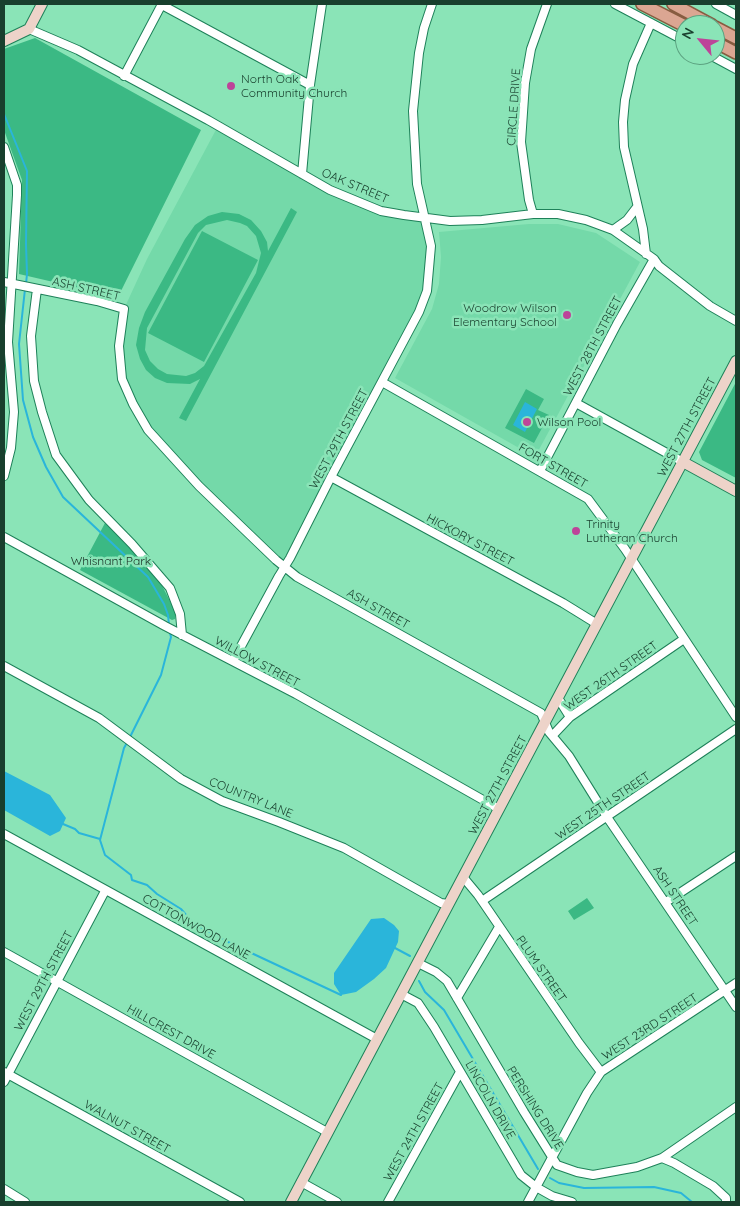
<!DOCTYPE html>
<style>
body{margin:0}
#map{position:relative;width:740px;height:1206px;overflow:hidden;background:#8ae4b7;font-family:Quicksand,sans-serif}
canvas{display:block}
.frame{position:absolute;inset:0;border:5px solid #183f2d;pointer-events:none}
.north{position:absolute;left:675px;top:15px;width:50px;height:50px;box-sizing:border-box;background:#8ae4b7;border:1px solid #5ca280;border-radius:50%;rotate:298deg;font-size:14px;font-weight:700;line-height:20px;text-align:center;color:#183f2d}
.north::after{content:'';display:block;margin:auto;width:18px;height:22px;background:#bd4499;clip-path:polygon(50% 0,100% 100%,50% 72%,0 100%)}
</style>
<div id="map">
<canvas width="740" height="1206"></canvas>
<div class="frame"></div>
<div class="north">N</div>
</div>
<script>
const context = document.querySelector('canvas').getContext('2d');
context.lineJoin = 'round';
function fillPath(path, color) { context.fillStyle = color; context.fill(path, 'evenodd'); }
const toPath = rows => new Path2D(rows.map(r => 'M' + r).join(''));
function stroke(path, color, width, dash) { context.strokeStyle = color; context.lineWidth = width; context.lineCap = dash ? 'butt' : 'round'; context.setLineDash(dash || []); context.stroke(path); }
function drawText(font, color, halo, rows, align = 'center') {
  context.font = font + ' Quicksand,sans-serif'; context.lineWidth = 5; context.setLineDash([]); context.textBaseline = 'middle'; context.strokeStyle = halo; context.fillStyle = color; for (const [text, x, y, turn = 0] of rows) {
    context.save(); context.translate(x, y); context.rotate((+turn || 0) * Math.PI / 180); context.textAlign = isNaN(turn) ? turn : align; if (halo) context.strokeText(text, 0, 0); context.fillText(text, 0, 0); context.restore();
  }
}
fillPath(toPath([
 [218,126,330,190,366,204,424,218,431,246,427,291,286,567,148,430,133,404,120,363,124,309,147,259],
 [529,224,558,224,596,233,640,262,535,457,395,378,432,309,439,284,441,257,439,232]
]), '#74d9a9');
fillPath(toPath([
 [35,38,201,130,118,297,19,274,22,180,4,130,4,49],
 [291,208,297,212,186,421,179,418,200,379,190,384,167,383,155,378,146,370,140,359,136,345,139,328,145,312,185,239,195,225,208,216,222,212,239,214,251,220,261,231,267,242,268,251],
 [227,220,240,223,247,226,256,236,261,253,256,273,204,366,195,373,186,376,167,374,158,369,150,361,145,350,147,328,198,233,206,225],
 [202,231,258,260,204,362,148,333],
 [736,382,736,478,702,460,699,452],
 [526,389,544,399,538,410,549,415,534,443,505,428],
 [105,523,157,576,170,601,175,611,175,619,172,620,80,570],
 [587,898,594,908,574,920,568,911]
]), '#3bb984');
fillPath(toPath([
 [525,402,537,409,525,432,513,425],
 [4,771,50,795,66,818,60,831,50,836,4,810],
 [384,918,394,925,399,931,398,942,386,968,374,979,356,992,341,995,334,984,334,973,371,919]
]), '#2ab5da');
stroke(toPath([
 [4,114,27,171,26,244,27,274,26,284],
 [25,289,19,344,23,400,33,437,46,467,63,497,148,577,164,604,168,615,169,625],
 [130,737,161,675,171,637,170,633],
 [128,741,124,748,100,840,105,855,131,875,132,880,147,885,157,894,181,909,193,923,230,943,341,995],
 [63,824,75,829,79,833,100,839],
 [395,948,410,956],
 [419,981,425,992,444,1010,538,1169],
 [550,1178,559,1183,584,1188,654,1187,681,1193,692,1202]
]), '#2ab5da', 2);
const street = toPath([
 [615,4,685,41],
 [716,4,736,15],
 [162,5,310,85],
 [29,29,78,50,208,120,330,190,381,211,404,215,450,221,482,220,533,214,558,214,586,220,613,230,654,259,659,266,710,306,736,321],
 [710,55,736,69],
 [124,76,162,4],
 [4,147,17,185,17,195,8,342,14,412,11,448,4,476],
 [302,174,310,85,322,4],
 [533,214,529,200,521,142,525,83,531,49,547,4],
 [613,230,627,220,637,207],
 [646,254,643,229,624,147,623,122,625,100,633,64,651,23],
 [4,282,97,301,124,309,119,346,122,379,133,404,148,430,199,486,276,560,297,577,541,713,549,732,569,756,607,817,736,1007],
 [37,289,31,336,34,381,42,412,56,455,89,500,132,544,170,588,180,614,182,635],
 [382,382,588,499,625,549,736,717],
 [576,403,683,462],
 [540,471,617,324,654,259],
 [331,477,563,603,597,624],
 [4,537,165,626,296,694,499,809],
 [233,661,279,576,290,558,331,477,419,312,427,291,431,246,417,184,413,111,419,53,424,28,432,4],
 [4,666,99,718,181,779,222,801,279,822,344,848,441,903,448,904],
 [558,698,570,717],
 [553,735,570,717,684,639],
 [4,834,377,1039],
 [463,877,478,895,579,1043,601,1072],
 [482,901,736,729],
 [666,902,736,856],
 [4,952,327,1132],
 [418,963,436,972,447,981,524,1112,557,1165,577,1172,593,1175,637,1167,662,1158,736,1107],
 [401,994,418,1003,434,1027,521,1175,536,1187,552,1196,572,1202],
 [457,998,499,927],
 [4,1072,240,1202],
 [4,1082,105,891],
 [662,1158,674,1163,713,1186,726,1198,726,1202],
 [301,1182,337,1202],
 [4,1189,25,1202],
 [388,1202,460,1072],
 [528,1202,587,1093,601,1072,736,983]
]);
const secondary = toPath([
 [4,41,29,29,42,4],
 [683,462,736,491],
 [291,1202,736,361]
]);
const primary = toPath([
 [642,4,685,26],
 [673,4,712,25],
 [715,27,736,38],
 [715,42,736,53]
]);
stroke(street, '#1e8159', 10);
stroke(secondary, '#1e8159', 12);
stroke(primary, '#875c40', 14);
stroke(street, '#fff', 8);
stroke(secondary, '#edd3c9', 10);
stroke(primary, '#dba692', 11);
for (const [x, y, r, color] of [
 [231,86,5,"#bd4499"],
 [567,315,5,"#bd4499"],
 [527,422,5,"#bd4499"],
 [576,531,5,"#bd4499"]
]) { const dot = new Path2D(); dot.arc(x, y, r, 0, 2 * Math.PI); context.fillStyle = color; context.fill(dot); stroke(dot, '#8ae4b7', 2); }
drawText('12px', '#183f2d', '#8ae4b7', [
 ["North Oak",241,79],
 ["Community Church",241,93],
 ["Woodrow Wilson",557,308,"right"],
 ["Elementary School",557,322,"right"],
 ["Wilson Pool",537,422],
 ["Trinity",586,524],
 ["Lutheran Church",586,538]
], 'left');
drawText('12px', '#183f2d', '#8ae4b7', [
 ["CIRCLE DRIVE",514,107,-86],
 ["OAK STREET",355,186,23],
 ["ASH STREET",86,289,13],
 ["WEST 28TH STREET",593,346,-62],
 ["WEST 27TH STREET",687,427,-62],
 ["WEST 29TH STREET",339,439,-62],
 ["FORT STREET",553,466,30],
 ["HICKORY STREET",470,540,28],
 ["ASH STREET",378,609,29],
 ["WILLOW STREET",257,662,28],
 ["WEST 26TH STREET",611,676,-35],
 ["WEST 27TH STREET",498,785,-62],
 ["COUNTRY LANE",251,798,22],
 ["WEST 25TH STREET",603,806,-34],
 ["ASH STREET",675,896,56],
 ["COTTONWOOD LANE",196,927,29],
 ["PLUM STREET",541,969,55],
 ["WEST 29TH STREET",44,981,-62],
 ["WEST 23RD STREET",650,1027,-33],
 ["HILLCREST DRIVE",171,1032,29],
 ["LINCOLN DRIVE",490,1100,60],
 ["PERSHING DRIVE",535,1108,58],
 ["WALNUT STREET",127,1127,29],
 ["WEST 24TH STREET",414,1132,-61]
]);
drawText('12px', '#193025', '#8ae4b7', [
 ["Whisnant Park",111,561]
]);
</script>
